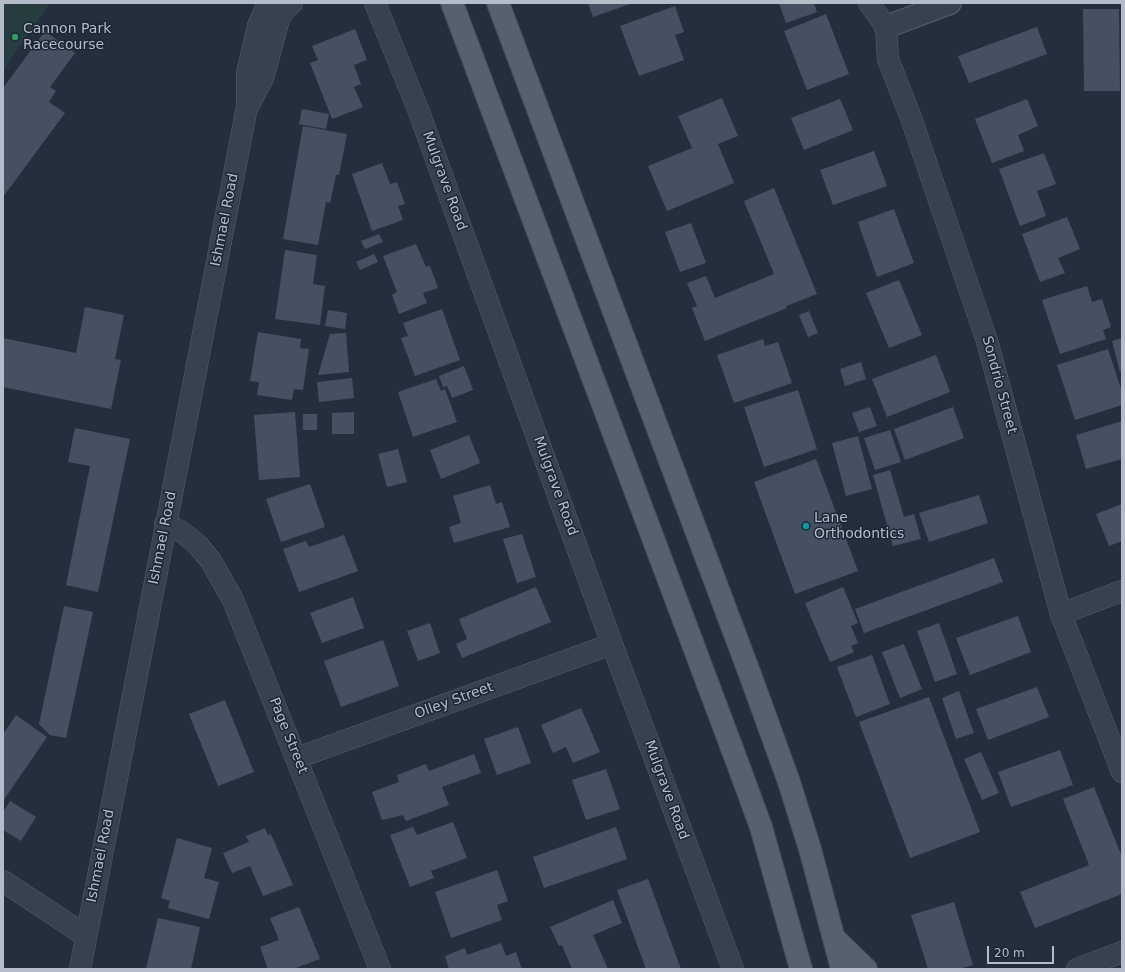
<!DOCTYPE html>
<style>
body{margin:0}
#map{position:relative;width:1125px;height:972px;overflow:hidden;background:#242f3e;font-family:"DejaVu Sans",sans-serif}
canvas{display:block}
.frame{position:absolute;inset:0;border:4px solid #b4bcc9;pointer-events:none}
.scale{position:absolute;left:987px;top:946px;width:67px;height:18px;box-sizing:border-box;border:2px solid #b4bcc9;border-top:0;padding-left:5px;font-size:12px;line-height:14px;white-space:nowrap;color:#b4bcc9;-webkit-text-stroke:3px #1d2633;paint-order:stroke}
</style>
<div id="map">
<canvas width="1125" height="972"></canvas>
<div class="frame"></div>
<div class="scale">20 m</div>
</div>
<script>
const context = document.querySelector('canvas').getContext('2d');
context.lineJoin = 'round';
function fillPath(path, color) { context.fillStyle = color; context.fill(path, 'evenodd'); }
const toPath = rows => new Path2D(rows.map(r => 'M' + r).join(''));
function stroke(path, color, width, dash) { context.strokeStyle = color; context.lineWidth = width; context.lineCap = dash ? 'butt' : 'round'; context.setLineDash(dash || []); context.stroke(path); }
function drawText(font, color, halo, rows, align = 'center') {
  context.font = font + ' "DejaVu Sans",sans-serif'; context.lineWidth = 3; context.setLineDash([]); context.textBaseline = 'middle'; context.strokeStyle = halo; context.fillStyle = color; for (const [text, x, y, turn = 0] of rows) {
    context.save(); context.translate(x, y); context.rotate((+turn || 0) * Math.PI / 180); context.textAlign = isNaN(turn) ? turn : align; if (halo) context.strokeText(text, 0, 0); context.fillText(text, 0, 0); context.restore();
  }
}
fillPath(toPath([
 [3,3,50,3,3,71]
]), '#263c3f');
fillPath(toPath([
 [588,3,633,3,593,17],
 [779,3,814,3,817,12,786,23],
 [675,6,684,32,675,35,684,60,639,76,620,26],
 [1083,9,1119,9,1120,91,1084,91],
 [826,14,849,74,807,90,784,31],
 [1037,27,1047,54,969,83,958,56],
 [355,29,367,60,354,65,361,84,354,87,363,107,332,119,310,63,318,60,312,46],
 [45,31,75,53,50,87,56,91,49,102,65,113,3,197,3,88],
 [722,98,738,136,718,144,734,183,667,211,648,166,692,148,678,116],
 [840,99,853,130,804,150,791,118],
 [1027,99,1038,126,1018,135,1024,151,992,163,975,119],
 [302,109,329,114,326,129,299,124],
 [303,126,347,134,339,175,336,175,330,203,326,202,318,245,283,239],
 [874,151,887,186,833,205,820,170],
 [1044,153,1056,184,1037,191,1046,216,1020,226,999,169],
 [382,163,390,184,397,182,405,204,398,206,403,220,372,231,352,174],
 [774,188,817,294,786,306,787,308,705,341,692,308,697,306,687,283,706,276,715,298,774,274,744,201],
 [894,209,914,263,877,277,858,222],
 [1067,217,1080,249,1058,258,1065,273,1040,282,1022,234],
 [691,223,706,263,680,272,665,232],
 [379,234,383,242,365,249,361,241],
 [416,244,426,267,430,266,438,288,423,293,427,303,399,314,392,295,397,292,383,256],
 [285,250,317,255,313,284,325,286,320,325,275,319],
 [374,254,378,262,360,270,356,262],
 [899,280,922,335,889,348,866,293],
 [1087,286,1092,302,1102,299,1111,327,1103,330,1106,339,1060,354,1042,300],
 [85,307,124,315,115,359,121,360,111,409,3,387,3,338,76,353],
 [442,309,460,360,415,376,401,338,408,336,403,323],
 [328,310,347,313,345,329,325,326],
 [809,311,818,333,808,337,799,315],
 [258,332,301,339,300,348,309,349,303,390,294,389,292,400,257,395,259,382,250,381],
 [346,333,349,372,318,375,330,334],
 [1122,338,1122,371,1120,372,1112,341],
 [763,339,765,346,778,342,792,383,734,403,717,355],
 [1108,349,1122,392,1122,405,1075,420,1057,365],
 [936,355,950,392,887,417,872,379],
 [861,362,866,379,845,386,840,369],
 [464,366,473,390,452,398,447,386,443,387,439,376],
 [352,378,354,398,319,402,317,382],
 [436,379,441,391,445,389,457,422,413,437,398,392],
 [798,390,817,449,764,467,744,407],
 [870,407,877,426,859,432,852,413],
 [953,407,964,438,905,460,894,429],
 [295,412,300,477,259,480,254,415],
 [354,412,354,434,332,434,332,413],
 [303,414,317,414,317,430,303,430],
 [1122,421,1122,459,1086,469,1076,435],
 [75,428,130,439,98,592,66,585,90,466,68,462],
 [890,430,901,462,875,470,864,438],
 [469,435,480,463,441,479,430,450],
 [858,436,872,489,846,496,832,443],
 [398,449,407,482,387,487,378,454],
 [816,459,858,571,795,594,754,482],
 [890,470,904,517,914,514,921,539,893,546,873,475],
 [310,484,325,527,281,542,266,499],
 [490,485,496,504,502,502,510,527,454,543,449,527,461,523,453,496],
 [979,495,988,523,929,542,919,513],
 [1122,504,1122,541,1109,546,1096,514],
 [522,534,536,577,517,583,503,539],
 [344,535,358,571,299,592,283,549,306,541,309,547],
 [994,558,1003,582,864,633,855,609],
 [536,587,551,622,462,658,456,644,467,639,459,619],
 [843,587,858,623,851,626,858,643,851,646,854,652,830,662,805,603],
 [353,597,364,628,322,643,310,613],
 [64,606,93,612,66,738,50,735,39,724],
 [1018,616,1031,652,970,675,956,638],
 [430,623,440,653,418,661,407,631],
 [939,623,957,674,935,682,917,631],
 [383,640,399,686,341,707,324,661],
 [904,644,922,689,900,698,882,652],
 [872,655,890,704,856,717,837,667],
 [1037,687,1049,717,988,740,976,709],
 [959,691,974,733,956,739,942,698],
 [929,697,980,832,910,858,859,722],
 [225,700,254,772,218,786,189,714],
 [581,708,600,752,573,763,566,747,553,753,541,725],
 [16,715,47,737,3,801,3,734],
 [518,727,531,763,497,775,484,739],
 [1060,750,1073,785,1011,807,998,772],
 [981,752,999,793,982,800,964,759],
 [474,754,481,773,442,787,449,805,406,821,403,815,382,820,372,792,399,782,397,775,426,764,429,771],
 [606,769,620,809,586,820,572,780],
 [1094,787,1122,857,1122,894,1035,928,1020,892,1089,865,1063,799],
 [10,801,36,817,21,841,3,830,3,812],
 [453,822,467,858,431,871,434,878,410,887,390,835,413,827,417,835],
 [616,827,627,859,544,888,533,857],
 [265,828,268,835,271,834,293,885,263,896,250,866,232,873,223,853,249,842,246,836],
 [177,838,212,848,204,878,219,882,209,919,168,908,170,901,161,898],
 [497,870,508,901,497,905,502,920,451,938,435,892],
 [648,879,681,969,646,969,617,890],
 [613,900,622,923,593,935,608,969,572,969,562,945,559,946,550,927],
 [954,902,973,965,959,969,928,969,911,915],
 [299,907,320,959,293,969,268,969,260,947,279,940,270,918],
 [158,918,200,927,191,969,146,969],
 [501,943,506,956,516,952,522,969,449,969,445,956,465,948,467,955]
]), '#455162');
const minor = toPath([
 [375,3,419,112,612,644,733,969],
 [869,3,886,27,888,59,911,118,987,341,1061,614,1122,772],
 [249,105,263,78,279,19,283,12,292,3],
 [165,524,182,532,198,545,211,561,233,600,380,969],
 [1061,614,1122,591],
 [297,758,612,644],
 [3,881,86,936],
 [80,969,247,107,247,73,258,26,268,3],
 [1077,969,1122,952]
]);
const tertiary = toPath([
 [886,27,950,3]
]);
const primary = toPath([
 [452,3,736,759,761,827,801,969],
 [498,3,751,677,789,782,810,849,842,969],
 [835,939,866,969]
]);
stroke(minor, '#565f6c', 22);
stroke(tertiary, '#565f6c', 24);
stroke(primary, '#414a57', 24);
stroke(minor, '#38414e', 21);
stroke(tertiary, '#38414e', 22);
stroke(primary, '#56606e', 22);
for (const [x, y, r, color] of [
 [15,37,4,"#2e9e5b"],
 [806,526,4,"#0f9aa8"]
]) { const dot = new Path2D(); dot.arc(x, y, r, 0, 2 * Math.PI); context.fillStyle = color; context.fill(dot); stroke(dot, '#1d2633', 1.5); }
drawText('14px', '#b4bcc9', '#1d2633', [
 ["Cannon Park",23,29],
 ["Racecourse",23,45],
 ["Lane",814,518],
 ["Orthodontics",814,534]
], 'left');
drawText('14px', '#b4bcc9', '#1d2633', [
 ["Mulgrave Road",444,181,70],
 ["Ishmael Road",225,220,-79],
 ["Sondrio Street",999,385,75],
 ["Mulgrave Road",555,486,70],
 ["Ishmael Road",163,538,-79],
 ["Olley Street",454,701,-20],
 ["Page Street",288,736,68],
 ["Mulgrave Road",666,790,70],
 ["Ishmael Road",101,856,-79]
]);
</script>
